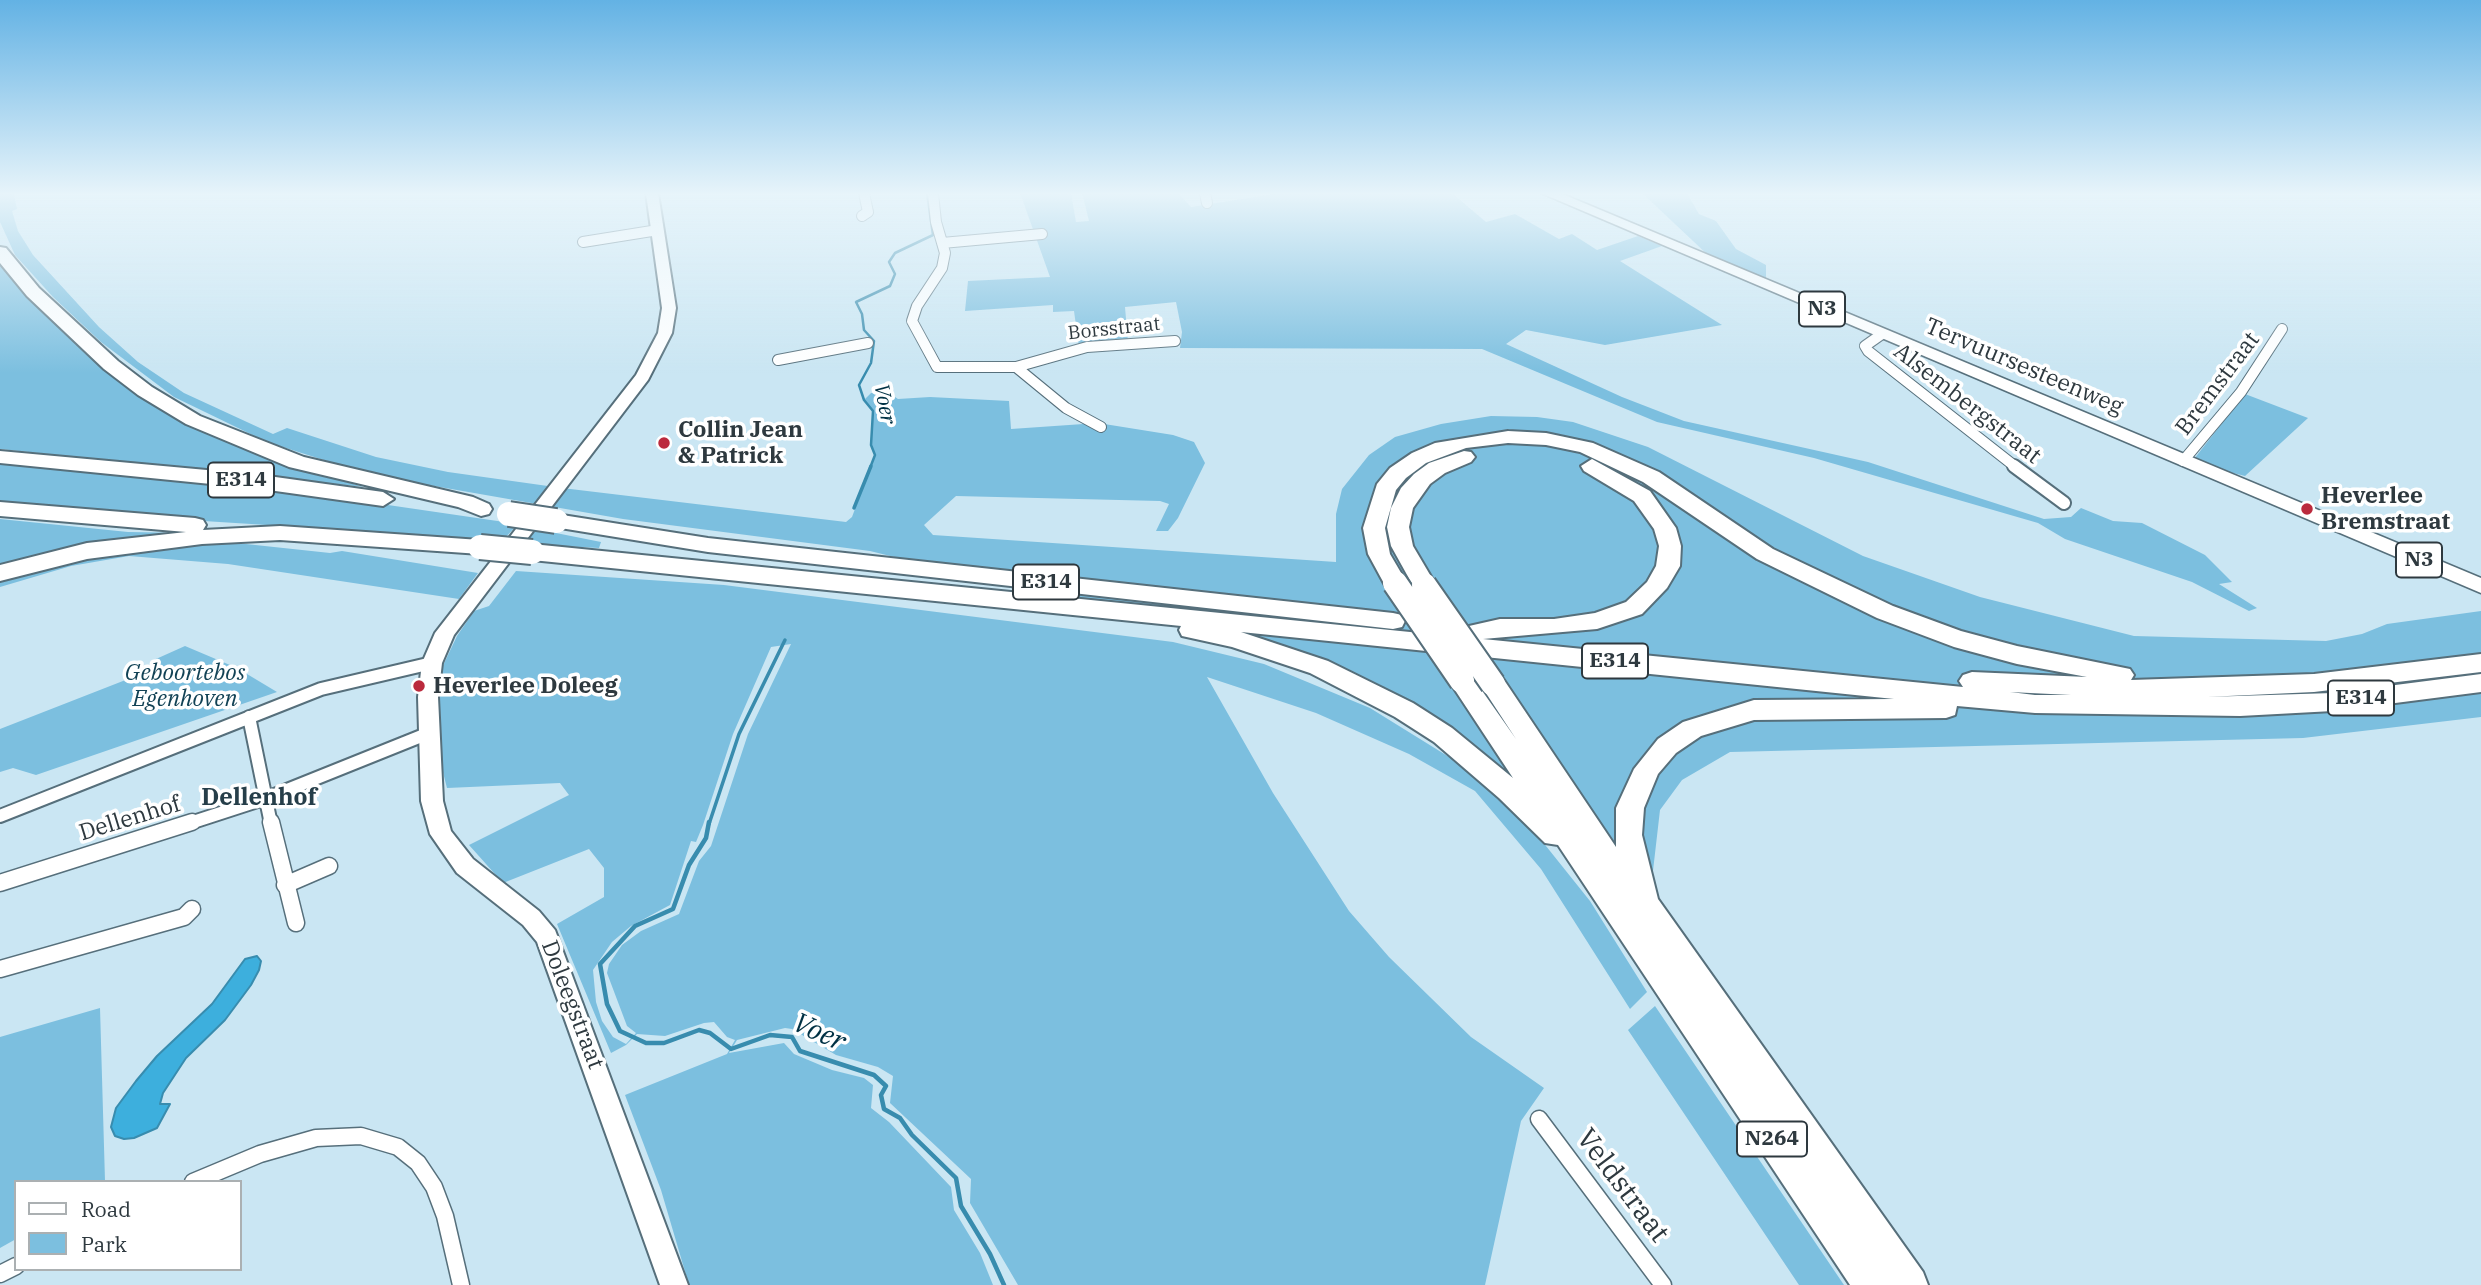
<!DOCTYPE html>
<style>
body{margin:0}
#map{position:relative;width:2481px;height:1285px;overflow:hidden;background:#cae6f3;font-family:"IBM Plex Serif",serif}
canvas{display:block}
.legend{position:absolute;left:14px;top:1180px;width:228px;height:91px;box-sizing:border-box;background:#fff;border:2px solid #abb0b2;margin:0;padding:9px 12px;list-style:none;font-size:21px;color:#2e393f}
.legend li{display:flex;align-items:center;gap:14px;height:35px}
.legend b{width:35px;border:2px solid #abb0b2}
</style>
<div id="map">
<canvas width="2481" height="1285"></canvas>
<ul class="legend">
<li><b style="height:9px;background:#fff"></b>Road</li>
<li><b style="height:19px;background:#7cbfdf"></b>Park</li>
</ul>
</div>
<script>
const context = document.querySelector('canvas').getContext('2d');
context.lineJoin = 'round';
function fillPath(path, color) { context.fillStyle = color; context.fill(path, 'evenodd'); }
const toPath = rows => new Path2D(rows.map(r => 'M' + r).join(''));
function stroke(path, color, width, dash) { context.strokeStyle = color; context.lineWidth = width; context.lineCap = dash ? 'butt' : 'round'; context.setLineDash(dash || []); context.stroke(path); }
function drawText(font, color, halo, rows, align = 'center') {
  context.font = font + ' "IBM Plex Serif",serif'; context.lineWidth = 7; context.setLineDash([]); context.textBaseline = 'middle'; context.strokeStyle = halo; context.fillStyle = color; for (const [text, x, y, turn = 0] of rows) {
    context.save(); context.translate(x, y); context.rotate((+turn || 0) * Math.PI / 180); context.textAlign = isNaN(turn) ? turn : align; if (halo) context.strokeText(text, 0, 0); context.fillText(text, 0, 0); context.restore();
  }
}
fillPath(toPath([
 [0,193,14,193,17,209,12,211,18,231,33,255,99,327,138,362,184,393,273,434,287,428,376,457,448,472,562,488,846,522,852,517,875,455,871,445,873,411,864,400,871,393,889,393,898,399,930,397,1009,401,1011,429,1098,423,1173,435,1194,442,1205,463,1178,518,1168,531,1156,531,1169,504,1160,501,956,496,924,525,933,535,1336,562,1336,514,1342,489,1369,455,1395,437,1441,424,1491,416,1537,417,1573,422,1648,447,1863,556,1980,597,2134,636,2326,641,2362,634,2387,624,2481,611,2481,717,2303,738,1730,752,1682,780,1660,810,1651,888,1489,763,1269,649,870,551,623,519,371,475,267,442,174,397,101,342,53,297,15,255,0,222],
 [1020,193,1071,193,1076,222,1089,221,1082,193,1178,193,1191,207,1280,193,1452,193,1486,222,1515,214,1559,239,1572,234,1597,250,1638,236,1662,246,1620,261,1722,325,1605,345,1526,330,1506,344,1622,397,1684,421,1868,462,2044,519,2071,517,2081,508,2113,521,2142,523,2205,555,2232,582,2219,584,2257,608,2249,611,2192,582,2065,539,2038,523,1814,458,1657,422,1482,349,1180,348,1182,332,1176,302,1125,307,1128,342,1079,347,1074,311,1053,312,1053,305,965,311,968,281,1050,277],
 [1642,193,1687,193,1699,214,1716,221,1736,249,1766,265,1766,280,1710,257],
 [0,262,40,308,109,372,190,425,299,469,364,487,0,449],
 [2245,394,2308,418,2245,476,2210,467,2194,459],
 [0,463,299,492,518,524,503,540,188,520,0,504],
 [0,519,128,532,187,533,0,568],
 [536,529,601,542,599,548,524,544],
 [198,544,246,544,330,553,342,551,478,573,459,599,228,564,129,556,71,566,0,587,0,578,104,553],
 [516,571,724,585,1173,642,1264,664,1370,708,1462,765,1530,826,1590,901,1647,992,1630,1009,1541,869,1475,791,1409,754,1316,713,1207,677,1273,793,1349,911,1389,957,1471,1037,1544,1088,1521,1121,1485,1285,1018,1285,970,1203,971,1179,890,1103,893,1076,878,1067,836,1055,792,1029,785,1028,737,1040,729,1053,784,1043,794,1054,832,1070,864,1078,873,1085,871,1108,889,1122,951,1187,954,1210,980,1253,993,1285,689,1285,661,1190,625,1095,727,1054,735,1040,727,1037,714,1022,704,1023,665,1036,637,1034,626,1045,611,1053,557,924,604,897,604,868,589,849,503,883,469,845,569,795,560,783,447,788,437,749,436,700,439,674,457,636,474,611,489,606],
 [791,644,748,734,711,846,699,861,679,914,641,931,622,945,609,964,607,973,627,1026,636,1033,626,1044,613,1037,602,1021,596,1002,593,970,612,942,631,926,670,905,691,841,696,842,703,825,733,734,771,647],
 [185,646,237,668,277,692,36,775,13,768,0,772,0,729,146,672,156,659],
 [1655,1006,1844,1285,1799,1285,1628,1030],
 [100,1008,105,1181,16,1182,16,1239,0,1248,0,1037]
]), '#7cbfdf');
const water = toPath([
 [257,956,261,961,259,970,251,985,225,1020,186,1058,163,1093,160,1104,170,1104,157,1128,134,1138,124,1139,115,1136,111,1127,116,1108,136,1081,157,1056,212,1004,245,959,257,956]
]);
fillPath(water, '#3dafdd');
stroke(water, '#388cae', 2);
stroke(toPath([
 [870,468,875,455,871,445,873,411,864,400,859,385,871,363,874,341,864,330,862,314,856,302,890,286,895,274,889,262,895,253,933,235,927,193]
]), '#388cae', 2.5);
stroke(toPath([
 [854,508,871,466],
 [709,824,739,734,785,640]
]), '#388cae', 3.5);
stroke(toPath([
 [709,822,706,838,689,865,673,909,635,926,600,964,607,1004,620,1031,646,1043,664,1043,699,1030,710,1033,731,1049,770,1035,792,1037,800,1051,874,1075,886,1086,881,1095,884,1109,900,1118,912,1135,956,1178,961,1206,990,1254,1004,1285]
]), '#388cae', 4.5);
const streetFar2 = toPath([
 [933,193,936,222,945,253,942,268,917,306,912,321,937,367,1016,367,1087,347,1175,341],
 [1205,193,1207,203],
 [862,216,868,212,864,193],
 [583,242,658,230],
 [942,243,1042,234],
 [1882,334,1865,346,1868,351,2017,468],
 [778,360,868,343],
 [1016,367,1066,408,1101,427],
 [2183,461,2241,392,2282,329]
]);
const streetFar1 = toPath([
 [2014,466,2064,503],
 [249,717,271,824],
 [0,816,321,689,432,663],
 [187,824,267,798,429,733]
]);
const street = toPath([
 [271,822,296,923],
 [0,883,192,822],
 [285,885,329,866],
 [0,969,184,917,192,909],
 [1539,1119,1663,1285],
 [193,1182,260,1154,316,1138,361,1136,398,1147,418,1163,434,1187,445,1216,461,1285],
 [0,1274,16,1266]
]);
const secondary = toPath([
 [646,193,658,193,676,308,672,333,648,380,454,635,442,663,438,697,443,801,451,831,473,859,539,911,555,930,688,1285,660,1285,537,942,523,925,457,873,430,834,421,801,418,697,422,663,435,633,636,375,658,333,662,308,646,193]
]);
const primary = toPath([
 [1541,193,1560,193,2481,578,2481,593,1541,193]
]);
const highway = toPath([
 [0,247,6,248,39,288,118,361,152,387,200,416,304,457,473,497,489,504,492,509,489,514,481,516,458,507,289,467,186,424,138,395,104,369,27,296,0,263,0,247],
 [1508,431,1546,433,1593,443,1659,472,1773,549,1893,606,1961,631,2017,646,2130,669,2134,675,2131,680,2314,674,2481,654,2481,672,2314,692,2206,697,2333,693,2481,674,2481,692,2333,711,2240,716,2035,713,1957,706,1955,715,1946,718,1754,720,1701,736,1676,753,1658,774,1644,808,1642,835,1658,899,1923,1272,1928,1285,1850,1285,1558,845,1545,843,1499,798,1434,742,1395,717,1310,673,1232,647,1182,636,1179,630,1181,626,532,560,524,557,521,552,524,547,532,544,1470,638,1466,632,1469,626,1500,619,1554,619,1595,613,1626,602,1647,582,1656,566,1659,546,1654,529,1634,501,1584,471,1581,466,1592,459,1650,491,1676,528,1681,546,1680,566,1667,588,1642,614,1597,629,1483,639,1963,687,1959,681,1963,675,1972,672,2087,677,2017,664,1954,647,1877,618,1757,559,1643,482,1580,452,1546,445,1508,443,1466,448,1426,463,1406,478,1396,490,1385,528,1390,554,1407,583,1403,589,1387,589,1368,554,1363,528,1377,484,1390,468,1412,453,1435,443,1508,431],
 [1241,632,1894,699,1754,700,1683,722,1658,739,1634,769,1616,808,1616,847,1502,677,1493,675,1484,677,1480,684,1516,739,1471,675,1462,672,1453,675,1449,681,1513,778,1452,728,1413,703,1328,661,1241,632],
 [2010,692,2071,695,2035,695,2010,692],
 [0,451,261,475,383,492,394,499,383,506,261,489,0,463,0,451],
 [1464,451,1471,452,1475,457,1471,462,1445,473,1430,484,1413,508,1409,527,1413,546,1436,585,1432,591,1424,593,1416,591,1391,546,1387,527,1391,508,1401,488,1414,474,1429,463,1464,451],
 [0,502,195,518,203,520,206,525,203,530,280,526,480,540,488,542,491,547,488,552,480,554,280,540,202,544,87,559,0,581,0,565,87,543,186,532,0,516,0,502],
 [556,514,708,538,1393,613,1402,615,1405,621,1402,627,1393,629,708,552,548,526,545,521,548,516,556,514]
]);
stroke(streetFar2, '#566f7b', 12);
stroke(streetFar1, '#566f7b', 16);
stroke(street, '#566f7b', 19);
stroke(secondary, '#566f7b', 4);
stroke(primary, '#566f7b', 3);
stroke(highway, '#566f7b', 4);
stroke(streetFar2, '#fff', 10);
stroke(streetFar1, '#fff', 12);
stroke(street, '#fff', 16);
fillPath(secondary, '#fff');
fillPath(primary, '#fff');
fillPath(highway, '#fff');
const highwayBridge = toPath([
 [509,514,556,521],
 [480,547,532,552],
 [1395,583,1462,681],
 [1424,585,1493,684]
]);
stroke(highwayBridge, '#566f7b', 28, []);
stroke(highwayBridge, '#fff', 24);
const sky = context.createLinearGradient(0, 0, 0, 373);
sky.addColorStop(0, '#63b2e4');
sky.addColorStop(0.52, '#e7f4fa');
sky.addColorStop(1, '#e7f4fa00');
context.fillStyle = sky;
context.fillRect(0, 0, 2481, 373);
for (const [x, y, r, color] of [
 [664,443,7,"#bb2a3d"],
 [2307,509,7,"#bb2a3d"],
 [419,686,7,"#bb2a3d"]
]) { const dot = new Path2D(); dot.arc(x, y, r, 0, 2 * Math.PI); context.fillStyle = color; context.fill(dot); stroke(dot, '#fff', 2.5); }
drawText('19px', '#2e393f', '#fff', [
 ["Borsstraat",1114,329,-6]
]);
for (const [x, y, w] of [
 [1822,309,46],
 [241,480,66],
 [2419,560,46],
 [1046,582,66],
 [1615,661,66],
 [2361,698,66],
 [1772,1139,70]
]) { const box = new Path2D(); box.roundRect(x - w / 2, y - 17.5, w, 35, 5); context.fillStyle = '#fff'; context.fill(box); stroke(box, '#2e393f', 2); }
drawText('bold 21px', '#2e393f', null, [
 ["N3",1822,309],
 ["E314",241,480],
 ["N3",2419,560],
 ["E314",1046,582],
 ["E314",1615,661],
 ["E314",2361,698],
 ["N264",1772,1139]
]);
drawText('italic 21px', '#003144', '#fff', [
 ["Voer",884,404,79]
]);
drawText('23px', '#2e393f', '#fff', [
 ["Tervuursesteenweg",2024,367,23],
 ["Bremstraat",2218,384,-53],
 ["Alsembergstraat",1967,404,38],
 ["Dellenhof",130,819,-17],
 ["Doleegstraat",572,1005,69]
]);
drawText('bold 23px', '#2e393f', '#fff', [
 ["Collin Jean",678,430],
 ["& Patrick",678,456],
 ["Heverlee",2321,496],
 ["Bremstraat",2321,522],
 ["Heverlee Doleeg",433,686]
], 'left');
drawText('italic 23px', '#124255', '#fff', [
 ["Geboortebos",185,673],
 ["Egenhoven",185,699]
]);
drawText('bold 24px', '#263e49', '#fff', [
 ["Dellenhof",259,798]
]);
drawText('italic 28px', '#003144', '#fff', [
 ["Voer",819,1033,24]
]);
drawText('28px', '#2e393f', '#fff', [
 ["Veldstraat",1622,1186,53]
]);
</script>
